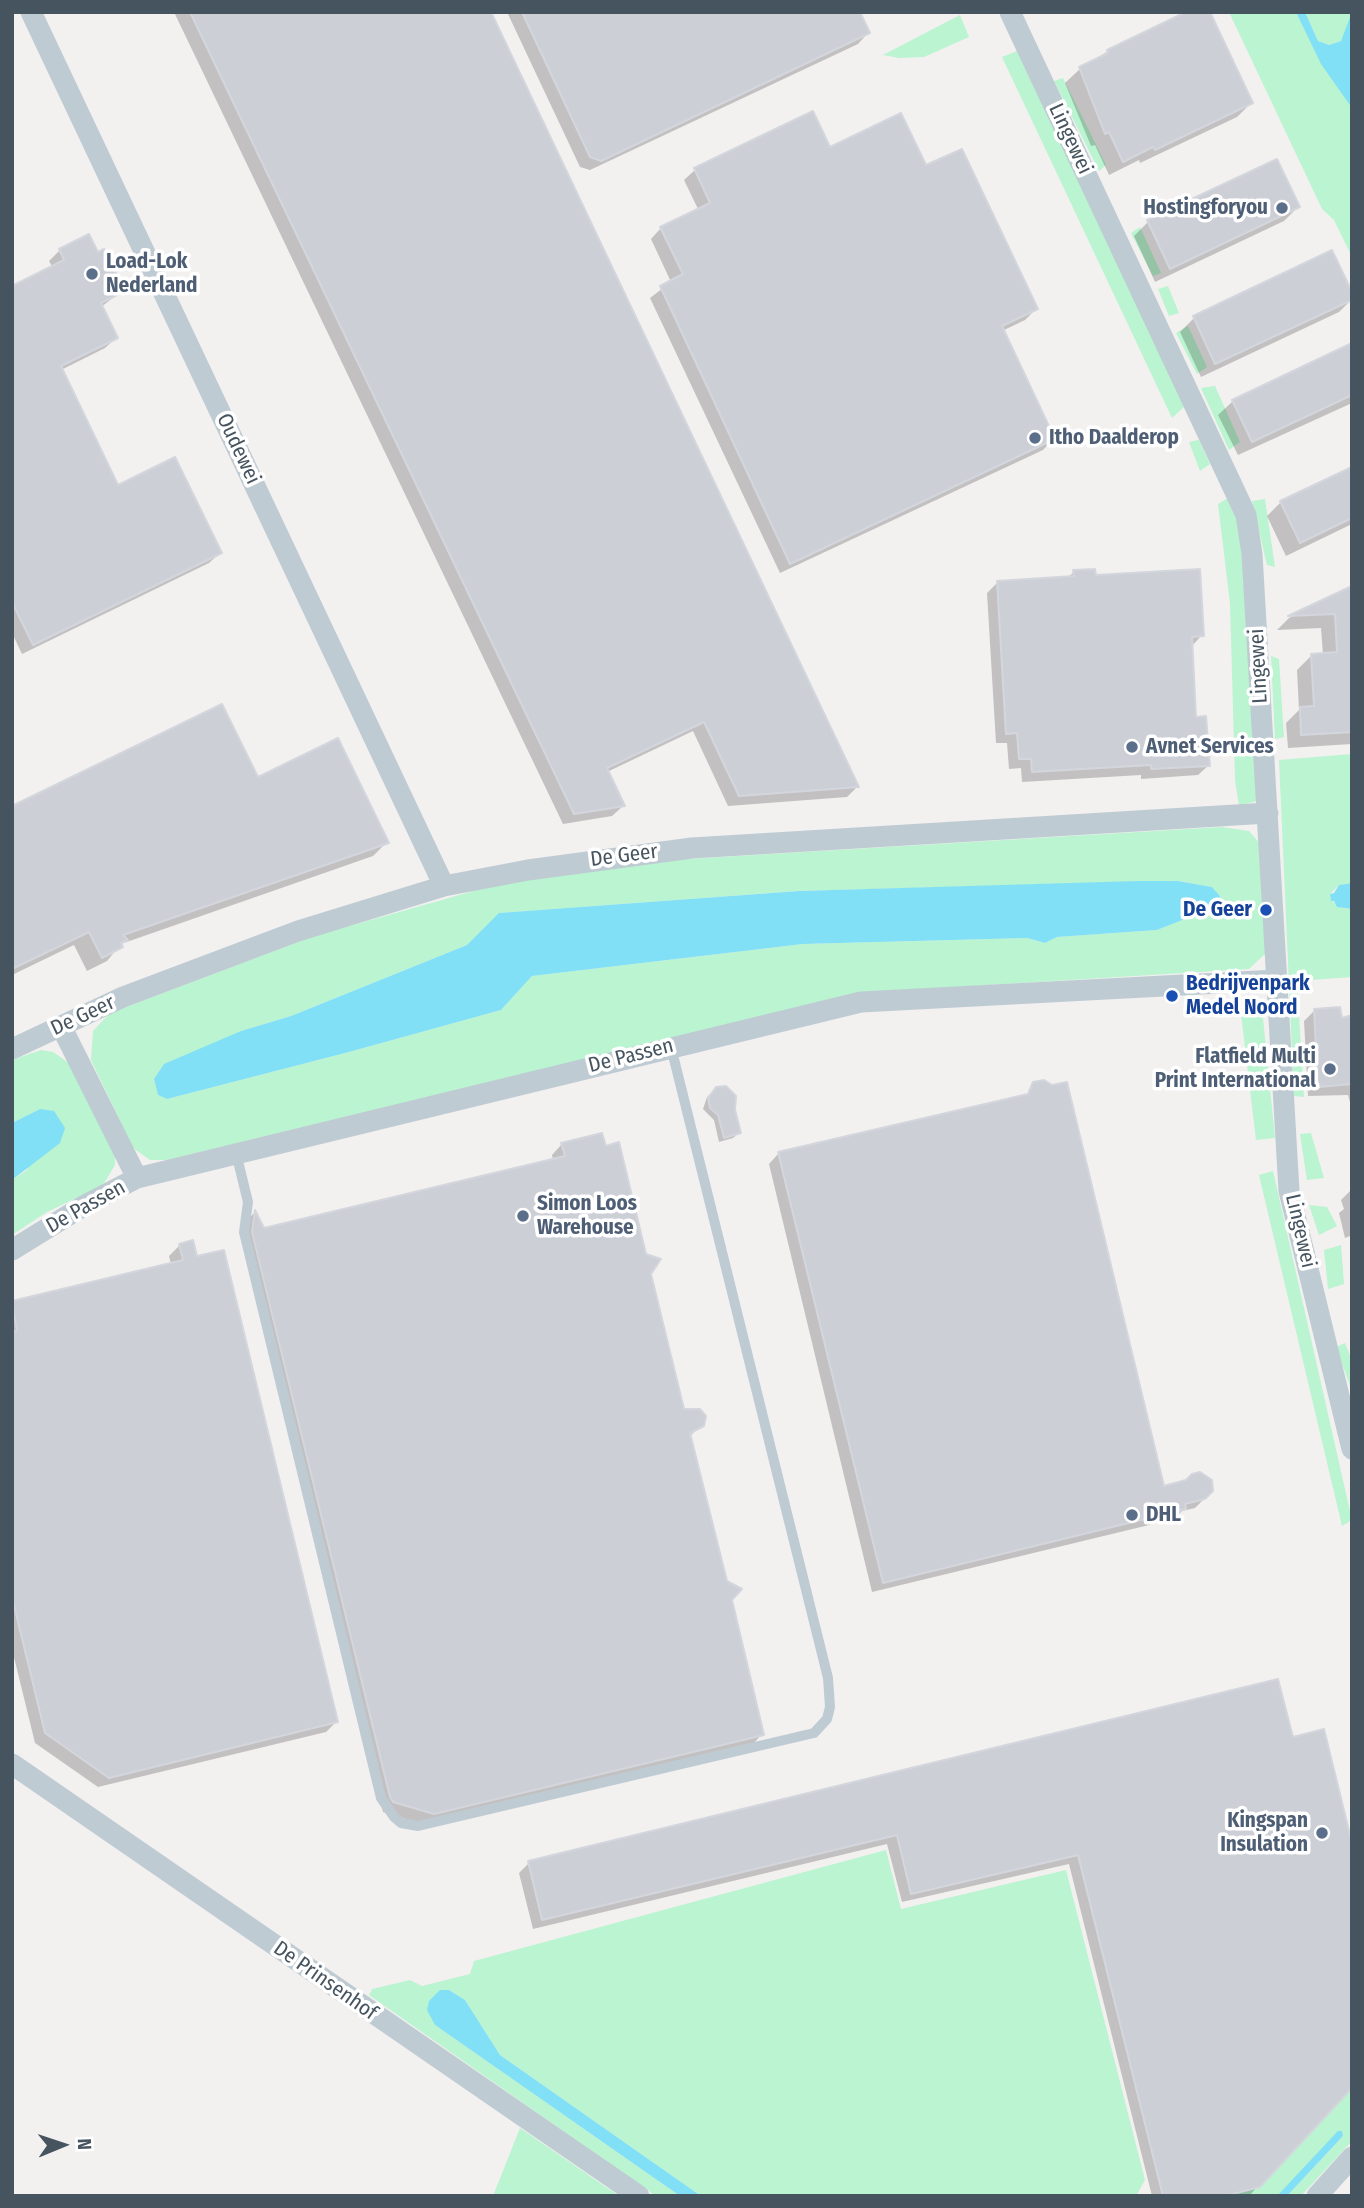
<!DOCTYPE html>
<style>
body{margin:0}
#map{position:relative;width:1364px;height:2208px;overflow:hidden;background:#f3f0f0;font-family:"Fira Sans Condensed",sans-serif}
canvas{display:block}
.frame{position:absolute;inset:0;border:14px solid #465460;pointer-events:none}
.north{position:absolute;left:28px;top:2110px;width:70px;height:70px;-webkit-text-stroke:5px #fff;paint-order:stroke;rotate:88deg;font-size:19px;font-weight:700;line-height:28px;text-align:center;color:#465460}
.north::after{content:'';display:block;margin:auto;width:24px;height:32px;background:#465460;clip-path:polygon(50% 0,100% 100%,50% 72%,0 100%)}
</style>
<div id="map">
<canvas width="1364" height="2208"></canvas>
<div class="frame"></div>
<div class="north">N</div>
</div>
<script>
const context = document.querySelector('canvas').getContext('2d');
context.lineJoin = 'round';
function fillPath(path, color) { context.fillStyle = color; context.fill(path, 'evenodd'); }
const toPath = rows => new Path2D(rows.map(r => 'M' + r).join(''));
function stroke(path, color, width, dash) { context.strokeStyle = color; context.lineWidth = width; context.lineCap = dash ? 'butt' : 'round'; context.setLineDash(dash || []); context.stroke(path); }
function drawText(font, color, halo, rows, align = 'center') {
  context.font = font + ' "Fira Sans Condensed",sans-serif'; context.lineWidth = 7; context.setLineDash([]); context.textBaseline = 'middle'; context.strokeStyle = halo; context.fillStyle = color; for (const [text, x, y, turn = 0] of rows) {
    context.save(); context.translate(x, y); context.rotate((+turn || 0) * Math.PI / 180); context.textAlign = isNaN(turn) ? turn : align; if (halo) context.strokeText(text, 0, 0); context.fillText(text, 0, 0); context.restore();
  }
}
fillPath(toPath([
 [1229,12,1296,12,1352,108,1352,257,1334,220,1322,209],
 [1305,12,1351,12,1349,25,1341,41,1329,45,1318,41],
 [960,15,969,37,924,57,899,58,883,55],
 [1017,51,1185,406,1172,418,1002,57],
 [1063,78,1106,165,1099,171,1054,81],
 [1140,227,1161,273,1153,276,1131,233],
 [1168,286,1179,313,1169,316,1158,289],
 [1188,326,1207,367,1197,374,1176,333],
 [1215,386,1240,442,1229,450,1201,388],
 [1199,440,1210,464,1200,471,1189,442],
 [1228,498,1244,538,1260,800,1239,806,1235,780,1230,603,1218,504],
 [1265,499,1275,567,1267,565,1252,501],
 [1271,656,1279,659,1284,737,1275,739],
 [1352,754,1352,883,1339,885,1330,894,1331,900,1342,908,1352,909,1352,977,1297,981,1304,1097,1294,1096,1279,760],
 [1222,827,1249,831,1262,846,1266,953,1249,969,858,993,167,1160,150,1160,133,1148,91,1060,93,1031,110,1013,314,936,495,885,637,862],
 [1178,881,1212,887,1220,896,1218,913,1195,915,1157,930,1057,937,1045,943,1027,938,803,944,532,976,501,1010,349,1052,167,1099,158,1095,154,1079,241,1031,291,1016,467,945,500,913,799,891],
 [1262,1008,1275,1138,1256,1140,1241,1014],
 [41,1050,53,1052,69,1063,115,1154,115,1165,103,1185,47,1212,12,1235,12,1180,27,1170,40,1109,12,1123,12,1060],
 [1311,1133,1324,1178,1307,1180,1300,1134],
 [1273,1171,1352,1520,1342,1526,1259,1175],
 [1309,1205,1327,1207,1337,1226,1319,1235],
 [1341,1245,1344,1284,1328,1289,1324,1250],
 [1345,1343,1352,1361,1352,1391,1336,1347],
 [886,1850,901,1909,1066,1870,1145,2180,1136,2196,701,2196,500,2055,465,2000,449,1990,435,2025,680,2196,656,2196,369,1995,372,1989,410,1980,422,1986,470,1974,474,1961],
 [1352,2088,1352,2141,1301,2196,1287,2196,1343,2136,1342,2131,1277,2196,1225,2196,1260,2187],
 [520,2128,619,2196,493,2196]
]), '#baf4d0');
fillPath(toPath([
 [1296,12,1305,12,1318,41,1329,45,1341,41,1352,12,1352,108,1321,64],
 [1138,881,1178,881,1212,887,1220,896,1218,913,1195,915,1157,930,1057,937,1045,943,1027,938,803,944,532,976,501,1010,349,1052,167,1099,158,1095,154,1079,164,1064,241,1031,291,1016,467,945,499,913,799,891],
 [1352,883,1352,909,1337,907,1334,901,1331,901,1330,894,1334,893,1339,885],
 [40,1109,54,1111,65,1128,60,1143,12,1180,12,1123],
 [440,1990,449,1990,465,2000,500,2055,701,2196,680,2196,435,2025,427,2010,429,2001],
 [1338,2131,1342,2131,1343,2136,1287,2196,1277,2196]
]), '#82e0f6');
fillPath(toPath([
 [174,12,489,12,857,787,847,797,728,806,693,731,607,772,623,806,612,816,563,824],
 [507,12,858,12,868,33,858,44,590,170,580,167],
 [1108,51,1251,103,1237,117,1140,163,1139,160,1109,175,1095,145,1091,146,1065,83,1080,69],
 [812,113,829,149,925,168,1036,309,1025,320,1002,331,1053,439,1043,450,780,573,650,298,671,282,651,239,661,228,699,211,684,180,695,170],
 [1298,207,1284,221,1155,282,1134,236,1148,222],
 [60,250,122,291,101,307,116,338,105,348,61,370,118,487,220,553,209,563,22,654,12,633,12,288,53,268,49,261],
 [1331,253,1352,299,1339,312,1201,377,1180,332,1194,318],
 [1352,345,1352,403,1238,455,1218,415,1233,401],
 [1352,468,1352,524,1286,556,1267,516,1281,502],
 [1074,572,1094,577,1202,635,1191,647,1195,719,1209,765,1198,775,1141,779,1141,775,1022,782,1021,768,1009,769,1007,743,996,743,987,593,998,582,1067,578],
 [1352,588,1352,744,1288,748,1286,723,1299,710,1297,670,1311,656,1323,655,1321,628,1277,630,1289,618],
 [257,779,387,842,373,856,121,944,107,961,87,971,74,945,12,975,12,808],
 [1314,1011,1341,1020,1352,1017,1352,1110,1348,1095,1308,1096,1304,1021],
 [1038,1083,1163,1488,1186,1482,1198,1474,1206,1475,1211,1483,1211,1492,1195,1508,1182,1511,1174,1519,872,1592,769,1164,779,1153,1025,1096],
 [713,1091,733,1110,739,1133,733,1138,719,1142,714,1120,703,1109,707,1097],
 [562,1144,649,1273,683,1411,702,1425,689,1437,762,1734,752,1745,422,1824,383,1812,242,1243,245,1223,254,1213,263,1230,553,1160,552,1155],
 [1352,1189,1352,1243,1350,1236,1345,1238,1339,1213,1344,1209,1341,1200],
 [180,1245,337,1721,326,1732,98,1787,35,1743,12,1649,12,1303,171,1264,169,1256],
 [1277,1681,1258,2186,1249,2196,1152,2196,1069,1864,902,1902,887,1844,533,1929,519,1873,529,1863]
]), '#0003');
const building = toPath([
 [190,12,491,12,859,787,739,796,704,722,607,768,625,806,574,814,190,12],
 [522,12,860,12,870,33,601,161,590,157,522,12],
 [1186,12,1210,12,1253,103,1155,150,1153,147,1123,162,1109,132,1105,134,1079,67,1108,53,1107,50,1186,12],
 [813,111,830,147,901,113,926,165,962,149,1038,309,1002,326,1055,439,790,564,660,286,683,274,660,227,710,203,694,168,813,111],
 [1277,159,1300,207,1170,269,1147,220,1277,159],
 [89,234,98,252,104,249,125,291,101,303,118,338,61,366,118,485,175,457,222,553,33,645,12,602,12,286,64,260,59,249,89,234],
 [1332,250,1352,292,1352,300,1215,364,1193,316,1332,250],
 [1352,343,1352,395,1252,442,1232,400,1352,343],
 [1352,467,1352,518,1300,543,1280,501,1352,467],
 [1095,569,1096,575,1200,569,1204,636,1192,637,1196,717,1206,716,1210,766,1151,769,1151,765,1032,772,1031,759,1019,759,1017,733,1006,734,997,581,1074,576,1073,570,1095,569],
 [1352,586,1352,732,1301,735,1300,707,1314,706,1311,654,1337,652,1335,614,1288,616,1352,586],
 [222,704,258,777,338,738,389,843,123,935,128,940,121,943,123,947,102,958,89,932,12,969,12,806,222,704],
 [1340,1007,1342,1018,1352,1015,1352,1084,1318,1087,1314,1009,1340,1007],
 [1044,1080,1052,1085,1067,1082,1164,1486,1186,1480,1192,1474,1200,1472,1212,1480,1213,1491,1205,1499,1185,1504,1186,1509,883,1583,778,1152,1028,1094,1033,1082,1044,1080],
 [726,1086,736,1096,735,1110,741,1133,724,1138,718,1115,710,1108,708,1098,716,1087,726,1086],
 [602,1133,606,1146,619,1142,646,1254,661,1259,651,1274,684,1409,700,1409,706,1416,704,1426,690,1433,727,1581,742,1589,732,1600,764,1735,434,1814,393,1802,390,1797,252,1232,255,1210,264,1228,565,1156,561,1143,602,1133],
 [193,1240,197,1256,224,1250,338,1722,109,1778,45,1733,12,1597,12,1332,17,1331,12,1301,183,1260,179,1244,193,1240],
 [1278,1679,1293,1737,1324,1729,1352,1843,1352,2088,1260,2187,1225,2196,1163,2196,1078,1855,911,1894,897,1835,542,1920,528,1861,1278,1679]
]);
fillPath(building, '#cccfd6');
stroke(building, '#d3d6dc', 2);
stroke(toPath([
 [236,1153,248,1202,244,1232,381,1798,394,1817,401,1823,418,1826,814,1733,827,1719,830,1707,828,1678,671,1047]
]), '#bfcbd3', 10);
stroke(toPath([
 [31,12,444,886],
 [1010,12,1246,515,1252,554,1289,1191,1352,1449],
 [61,1026,137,1178],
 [12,1049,123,997,298,931,444,886,528,870,692,848,1268,813],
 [12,1250,85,1205,137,1178,861,1002,1277,980],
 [12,1764,639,2196],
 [1317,2196,1352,2157]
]), '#bfcbd3', 21);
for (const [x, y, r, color] of [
 [1282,208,7,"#5c6f8a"],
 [92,274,7,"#5c6f8a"],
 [1035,438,7,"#5c6f8a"],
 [1132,747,7,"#5c6f8a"],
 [1266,910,7,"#1a4fb4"],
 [1172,996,7,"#1a4fb4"],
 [1330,1069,7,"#5c6f8a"],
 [523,1216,7,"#5c6f8a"],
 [1132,1515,7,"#5c6f8a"],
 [1322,1833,7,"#5c6f8a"]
]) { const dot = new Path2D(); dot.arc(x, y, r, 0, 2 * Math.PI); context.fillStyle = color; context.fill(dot); stroke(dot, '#fff', 2.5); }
drawText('21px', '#465460', '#fff', [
 ["Lingewei",1070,139,65],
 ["Oudewei",238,449,65],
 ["Lingewei",1259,666,-93],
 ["De Geer",624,856,-7],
 ["De Geer",83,1016,-25],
 ["De Passen",631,1056,-14],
 ["De Passen",86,1207,-29],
 ["Lingewei",1300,1231,77],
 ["De Prinsenhof",325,1981,35]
]);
drawText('bold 21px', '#4e5e75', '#fff', [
 ["Hostingforyou",1268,208,"right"],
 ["Load-Lok",106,262],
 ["Nederland",106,286],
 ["Itho Daalderop",1049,438],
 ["Avnet Services",1146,747],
 ["Flatfield Multi",1316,1057,"right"],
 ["Print International",1316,1081,"right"],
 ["Simon Loos",537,1204],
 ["Warehouse",537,1228],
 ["DHL",1146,1515],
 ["Kingspan",1308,1821,"right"],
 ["Insulation",1308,1845,"right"]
], 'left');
drawText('bold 21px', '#164399', '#fff', [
 ["De Geer",1252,910],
 ["Bedrijvenpark",1186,984,"left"],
 ["Medel Noord",1186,1008,"left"]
], 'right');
</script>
